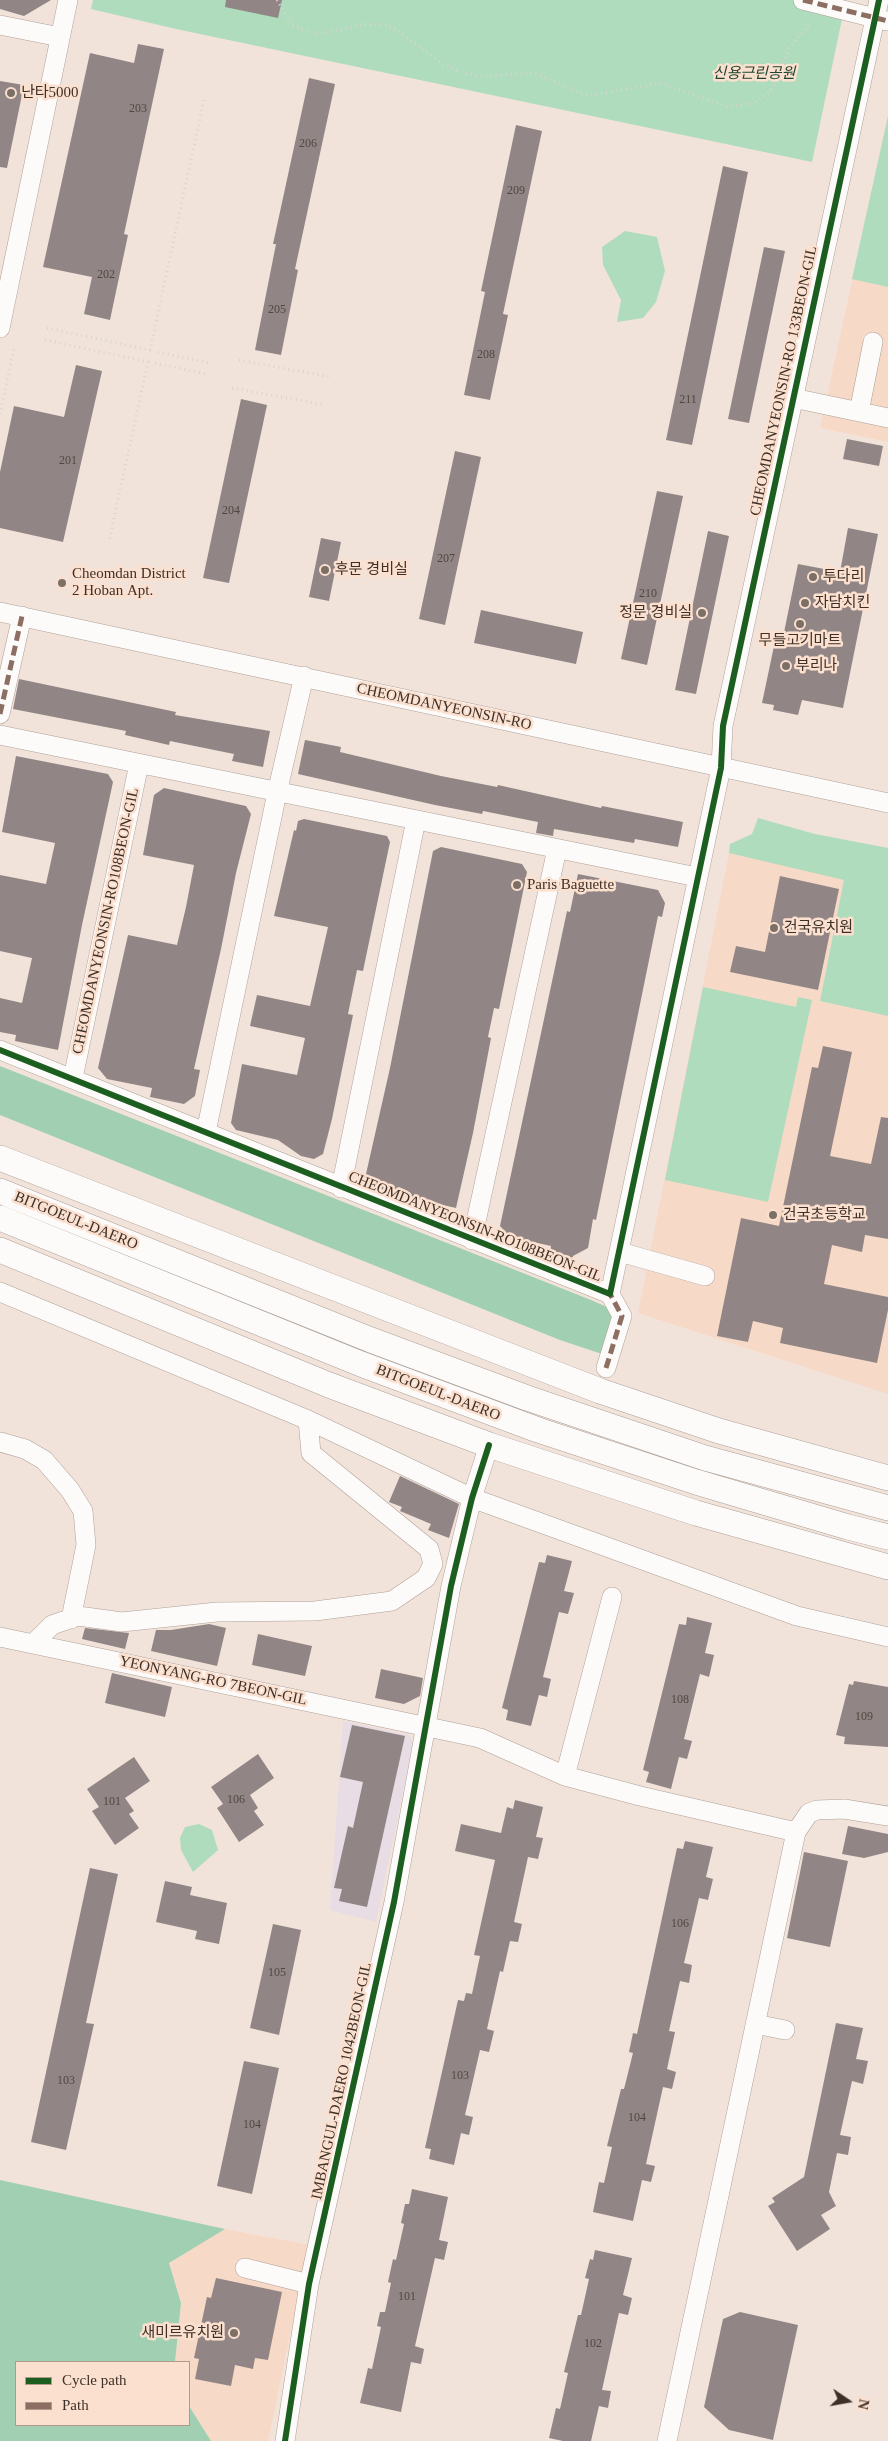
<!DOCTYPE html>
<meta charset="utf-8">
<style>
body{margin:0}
#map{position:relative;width:888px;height:2441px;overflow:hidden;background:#f2e3da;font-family:"Times New Roman",serif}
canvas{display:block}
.legend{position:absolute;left:15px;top:2361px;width:175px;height:65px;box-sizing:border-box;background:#fce0cf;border:1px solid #b09a8c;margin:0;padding:6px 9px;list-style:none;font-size:15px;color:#3d3028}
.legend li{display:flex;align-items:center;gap:10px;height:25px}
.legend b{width:25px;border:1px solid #b09a8c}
.north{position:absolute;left:823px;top:2376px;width:50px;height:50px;-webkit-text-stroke:4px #fce0cf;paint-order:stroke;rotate:102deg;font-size:14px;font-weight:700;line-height:20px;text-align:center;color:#3d3028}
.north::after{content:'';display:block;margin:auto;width:18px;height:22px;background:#3d3028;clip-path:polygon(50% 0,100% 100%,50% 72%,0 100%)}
</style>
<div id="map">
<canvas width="888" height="2441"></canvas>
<ul class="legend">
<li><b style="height:6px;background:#1b5e20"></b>Cycle path</li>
<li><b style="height:6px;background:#8d6e63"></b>Path</li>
</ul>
<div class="north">N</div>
</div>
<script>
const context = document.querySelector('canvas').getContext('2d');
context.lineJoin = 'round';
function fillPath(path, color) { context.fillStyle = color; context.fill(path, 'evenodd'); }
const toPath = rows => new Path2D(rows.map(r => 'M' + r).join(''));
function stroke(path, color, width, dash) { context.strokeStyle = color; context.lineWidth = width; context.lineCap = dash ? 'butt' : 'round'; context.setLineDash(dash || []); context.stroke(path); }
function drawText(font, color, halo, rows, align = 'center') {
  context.font = font + ' "Times New Roman","Noto Sans KR",serif'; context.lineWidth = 5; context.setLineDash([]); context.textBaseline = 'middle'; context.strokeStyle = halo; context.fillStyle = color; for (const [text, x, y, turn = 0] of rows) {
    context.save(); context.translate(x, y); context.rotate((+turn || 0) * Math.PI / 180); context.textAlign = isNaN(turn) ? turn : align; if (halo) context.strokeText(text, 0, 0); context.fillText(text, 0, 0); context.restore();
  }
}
fillPath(toPath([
 [343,1721,409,1735,413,1744,376,1922,330,1910]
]), '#e8dde4');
fillPath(toPath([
 [888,116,888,442,820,428],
 [729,853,845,879,820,1001,888,1016,888,1394,638,1313],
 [225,2229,309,2245,268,2441,211,2441,189,2406,189,2362,175,2362,181,2303,169,2263]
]), '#f7d9c7');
fillPath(toPath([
 [93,0,846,0,812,162,176,29,91,9],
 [888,116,888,287,852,279],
 [625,231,657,237,665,271,656,302,643,318,617,322,621,300,603,265,602,247],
 [758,818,815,834,888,848,888,1016,820,1001,844,880,729,853,730,844,752,834],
 [703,987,796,1007,798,997,812,1000,768,1202,665,1180],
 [199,1824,212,1830,218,1850,193,1872,181,1850,180,1838,185,1827]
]), '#aedcbd');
fillPath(toPath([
 [0,1066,591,1300,609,1308,613,1321,605,1355,560,1340,0,1115],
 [0,2180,225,2229,169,2263,181,2303,175,2362,16,2362,16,2425,189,2425,189,2406,211,2441,0,2441]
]), '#a0cfb1');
fillPath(toPath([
 [0,0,51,0,24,16,0,9],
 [226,0,282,0,278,18,225,7],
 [138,44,164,49,124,234,128,235,110,320,84,314,92,277,43,267,90,53,134,63],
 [309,78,335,84,295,269,298,270,281,355,255,350,276,244,273,244],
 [0,81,24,85,7,168,0,167],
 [516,125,542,131,503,314,508,315,490,400,464,395,485,292,481,291],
 [723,166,748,172,692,445,666,440],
 [764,247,785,251,749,423,728,419],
 [76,365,102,371,63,542,0,528,0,472,14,406,64,417],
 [241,399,267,405,229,583,203,578],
 [847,439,883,446,879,466,843,459],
 [455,451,481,457,445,625,419,619],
 [657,491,683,496,647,665,621,659],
 [848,528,878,534,843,708,802,700,798,715,773,710,774,705,762,703,774,646,781,647,798,564,840,572],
 [708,531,729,536,696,694,675,690],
 [321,538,341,542,329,601,309,597],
 [481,610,583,632,576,664,474,643],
 [19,679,176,712,175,715,270,731,263,767,232,761,234,754,170,741,169,745,125,735,126,731,13,709],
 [305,740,341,747,340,752,441,776,497,787,498,785,601,808,602,806,683,822,678,847,635,839,634,843,554,829,553,836,536,833,538,822,483,811,482,814,435,805,298,774],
 [16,756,108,774,113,782,82,925,58,1050,15,1041,16,1035,0,1032,0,998,22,1003,32,958,0,951,0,875,46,884,55,843,2,832],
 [164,788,246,806,251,814,236,873,221,949,194,1069,200,1070,195,1096,184,1104,150,1097,152,1088,107,1079,98,1068,128,935,177,945,186,907,194,865,143,855,154,795],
 [304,819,387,836,390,842,363,971,357,970,348,1014,353,1015,332,1119,323,1154,314,1159,301,1156,278,1140,236,1130,231,1123,242,1064,297,1075,305,1038,250,1026,257,995,310,1006,328,927,274,916,294,830,296,831,298,821],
 [441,847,522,864,527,872,499,1009,494,1008,488,1037,491,1038,473,1133,456,1208,390,1193,371,1184,366,1174,390,1068,433,851],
 [578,874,658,890,665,903,662,917,658,916,596,1220,593,1219,588,1248,573,1256,572,1261,550,1252,551,1246,510,1237,500,1226,567,911,570,912],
 [780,876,839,889,818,990,730,972,736,946,765,952],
 [823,1046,852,1052,830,1156,871,1164,881,1117,888,1118,888,1239,865,1235,862,1252,832,1245,824,1284,888,1297,888,1310,877,1363,780,1343,783,1328,753,1321,748,1342,717,1336,741,1218,779,1226,812,1067,818,1068],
 [400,1476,459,1504,449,1538,428,1530,431,1524,400,1511,402,1507,389,1502],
 [547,1555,572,1561,564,1591,574,1593,568,1614,559,1612,543,1677,551,1679,547,1697,539,1695,531,1726,506,1720,508,1710,502,1708,539,1562,545,1563],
 [687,1617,712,1623,705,1653,714,1655,709,1677,700,1674,684,1739,692,1741,687,1759,679,1757,671,1789,646,1782,649,1772,643,1770,679,1624,686,1625],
 [209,1624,226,1628,217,1666,151,1651,156,1630,171,1630],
 [85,1628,129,1633,125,1649,82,1639],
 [258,1634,312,1646,305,1676,252,1665],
 [381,1669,423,1678,420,1696,404,1704,375,1698],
 [112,1673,172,1687,165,1717,105,1703],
 [854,1681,888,1687,888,1747,844,1744,845,1737,836,1735,849,1684,853,1685],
 [352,1725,405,1736,367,1907,339,1901,342,1889,334,1888,348,1826,353,1828,363,1782,340,1777],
 [258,1754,274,1778,250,1795,258,1808,254,1811,264,1825,239,1842,217,1808,223,1804,211,1787],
 [134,1757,150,1781,125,1798,134,1811,129,1814,139,1828,115,1845,92,1811,99,1807,87,1789],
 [515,1800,543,1807,536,1837,543,1838,538,1859,528,1857,514,1922,522,1924,518,1942,510,1941,503,1972,500,1971,487,2029,494,2031,489,2052,480,2050,465,2115,473,2117,469,2135,461,2133,454,2165,429,2159,431,2149,425,2148,458,2000,464,2001,466,1993,472,1994,480,1956,474,1955,495,1860,455,1851,461,1824,501,1833,507,1807,513,1809],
 [848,1826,888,1834,888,1852,864,1858,842,1854],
 [685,1841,713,1847,706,1877,713,1879,708,1900,699,1898,684,1963,692,1965,689,1983,680,1981,669,2031,675,2032,667,2069,676,2072,672,2089,663,2087,646,2164,655,2166,651,2182,642,2180,633,2221,593,2212,599,2182,604,2183,612,2147,607,2146,611,2130,621,2089,624,2089,633,2053,629,2052,633,2033,637,2034,677,1848,683,1849],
 [804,1852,848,1861,830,1947,787,1938],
 [90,1868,118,1874,86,2023,94,2024,66,2150,31,2142],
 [165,1881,192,1887,190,1895,227,1903,219,1944,195,1939,197,1931,156,1922],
 [273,1924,301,1930,279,2035,250,2028],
 [836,2023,863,2028,856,2059,868,2061,863,2084,852,2081,840,2135,851,2137,848,2155,837,2153,829,2192,836,2206,821,2215,830,2229,797,2251,768,2206,775,2202,772,2198,804,2177],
 [244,2061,279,2068,252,2194,217,2186],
 [412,2189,448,2197,439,2240,448,2242,444,2260,435,2258,415,2346,424,2349,421,2364,411,2362,401,2412,360,2403,368,2368,372,2369,381,2327,377,2326,380,2312,385,2312,391,2283,388,2282,393,2259,396,2260,404,2224,401,2223,405,2204,409,2204],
 [595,2250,632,2258,623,2295,632,2298,628,2315,619,2313,602,2390,611,2391,608,2408,599,2406,591,2441,563,2441,549,2438,556,2408,560,2409,568,2373,564,2372,578,2315,581,2315,589,2279,585,2278,590,2259,593,2260],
 [216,2278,282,2292,268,2360,255,2358,253,2369,235,2365,231,2386,195,2379,199,2359,194,2358,207,2297,211,2298],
 [740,2312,798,2325,773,2440,729,2430,704,2407,723,2319]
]), '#918685');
const minor = toPath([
 [803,0,887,21],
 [0,25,60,37],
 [0,328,68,0],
 [793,398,888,418],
 [859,412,873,342],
 [0,612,888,803],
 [0,714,22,616],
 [0,735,697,877],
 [0,1050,610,1294],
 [73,1078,139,764],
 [206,1132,277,793,304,676],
 [341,1188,416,820],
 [472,1240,557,849],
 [620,1252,705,1276],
 [0,1292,308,1420,472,1498,797,1616,888,1637],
 [610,1294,721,768,723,726,879,0],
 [606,1368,622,1316,610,1294],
 [0,1442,25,1449,44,1460,70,1490,83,1511,86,1545,71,1619],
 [0,1637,480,1738,565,1776,640,1796,796,1832],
 [34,1643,52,1625,78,1616,122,1622,217,1612,315,1611,392,1601,426,1578,433,1564,429,1549,311,1453,308,1420],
 [565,1776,612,1597],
 [755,2024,785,2030],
 [245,2268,309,2284],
 [285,2441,309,2284,394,1902,451,1586,472,1498,489,1445],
 [667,2441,796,1832,809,1813,817,1810,844,1809,888,1816]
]);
const major = toPath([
 [0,1158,600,1391,719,1431,888,1478],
 [0,1191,371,1340,527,1398,705,1458,888,1508],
 [0,1218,361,1364,538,1430,696,1482,848,1527,888,1537],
 [0,1250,329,1385,489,1445,696,1513,888,1567]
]);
stroke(minor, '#ada098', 20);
stroke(major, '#ada098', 26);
stroke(toPath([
 [277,0,292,25,300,29,318,34,365,24,386,25,395,29,443,64,463,73,481,76,534,73,582,94,592,95,662,83,728,107,754,103,767,94,776,83,789,48,812,22],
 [47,328,150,350,204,99],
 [45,340,148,362,109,541],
 [158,352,209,363],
 [239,360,331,377],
 [155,363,207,374],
 [232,388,325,405],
 [0,414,14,348]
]), '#d8d4d1', 3, [1, 4]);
stroke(minor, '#fdfbf9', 19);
stroke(major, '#fdfbf9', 25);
stroke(toPath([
 [803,0,888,21],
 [0,714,22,616],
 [606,1368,622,1316,610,1294]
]), '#8d6e63', 5, [10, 5]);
stroke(toPath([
 [0,1050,610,1294,721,768,723,726,879,0],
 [285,2441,309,2284,394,1902,451,1586,472,1498,489,1445]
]), '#1b5e20', 6);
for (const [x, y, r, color] of [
 [11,93,5,"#7c6f66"],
 [325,570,5,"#7c6f66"],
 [813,577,5,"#7c6f66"],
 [62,583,5,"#7c6f66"],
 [805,603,5,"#7c6f66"],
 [702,613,5,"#7c6f66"],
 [800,624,5,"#7c6f66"],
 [786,666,5,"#7c6f66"],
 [517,885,5,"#7c6f66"],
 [774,928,5,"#7c6f66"],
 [773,1215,5,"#7c6f66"],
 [234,2333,5,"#7c6f66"]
]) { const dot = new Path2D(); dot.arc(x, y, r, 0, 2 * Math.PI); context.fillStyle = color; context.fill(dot); stroke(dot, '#fce0cf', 2); }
drawText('12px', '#52463f', null, [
 ["203",138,109],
 ["206",308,144],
 ["209",516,191],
 ["202",106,275],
 ["205",277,310],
 ["208",486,355],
 ["211",688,400],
 ["201",68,461],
 ["204",231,511],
 ["207",446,559],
 ["210",648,594],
 ["108",680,1700],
 ["109",864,1717],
 ["106",236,1800],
 ["101",112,1802],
 ["106",680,1924],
 ["105",277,1973],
 ["103",460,2076],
 ["103",66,2081],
 ["104",637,2118],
 ["104",252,2125],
 ["101",407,2297],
 ["102",593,2344]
]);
drawText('italic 15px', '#1c4631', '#fce0cf', [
 ["신용근린공원",754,74]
]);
drawText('15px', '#3d3028', '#fce0cf', [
 ["난타5000",21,93],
 ["후문 경비실",335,570],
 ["Cheomdan District",72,574],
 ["2 Hoban Apt.",72,591],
 ["투다리",823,577],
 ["자담치킨",815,603],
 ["정문 경비실",692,613,"right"],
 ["무들고기마트",800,641,"center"],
 ["부리나",796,666],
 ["Paris Baguette",527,885],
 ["건국유치원",784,928],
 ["건국초등학교",783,1215],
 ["새미르유치원",224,2333,"right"]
], 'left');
drawText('15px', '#3d3028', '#fce0cf', [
 ["CHEOMDANYEONSIN-RO 133BEON-GIL",784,381,-78],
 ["CHEOMDANYEONSIN-RO",444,707,12],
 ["CHEOMDANYEONSIN-RO108BEON-GIL",106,921,-78],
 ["BITGOEUL-DAERO",76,1221,22],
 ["CHEOMDANYEONSIN-RO108BEON-GIL",475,1227,22],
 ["BITGOEUL-DAERO",438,1393,21],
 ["YEONYANG-RO 7BEON-GIL",213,1681,12],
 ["IMBANGUL-DAERO 1042BEON-GIL",342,2081,-78]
]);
</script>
